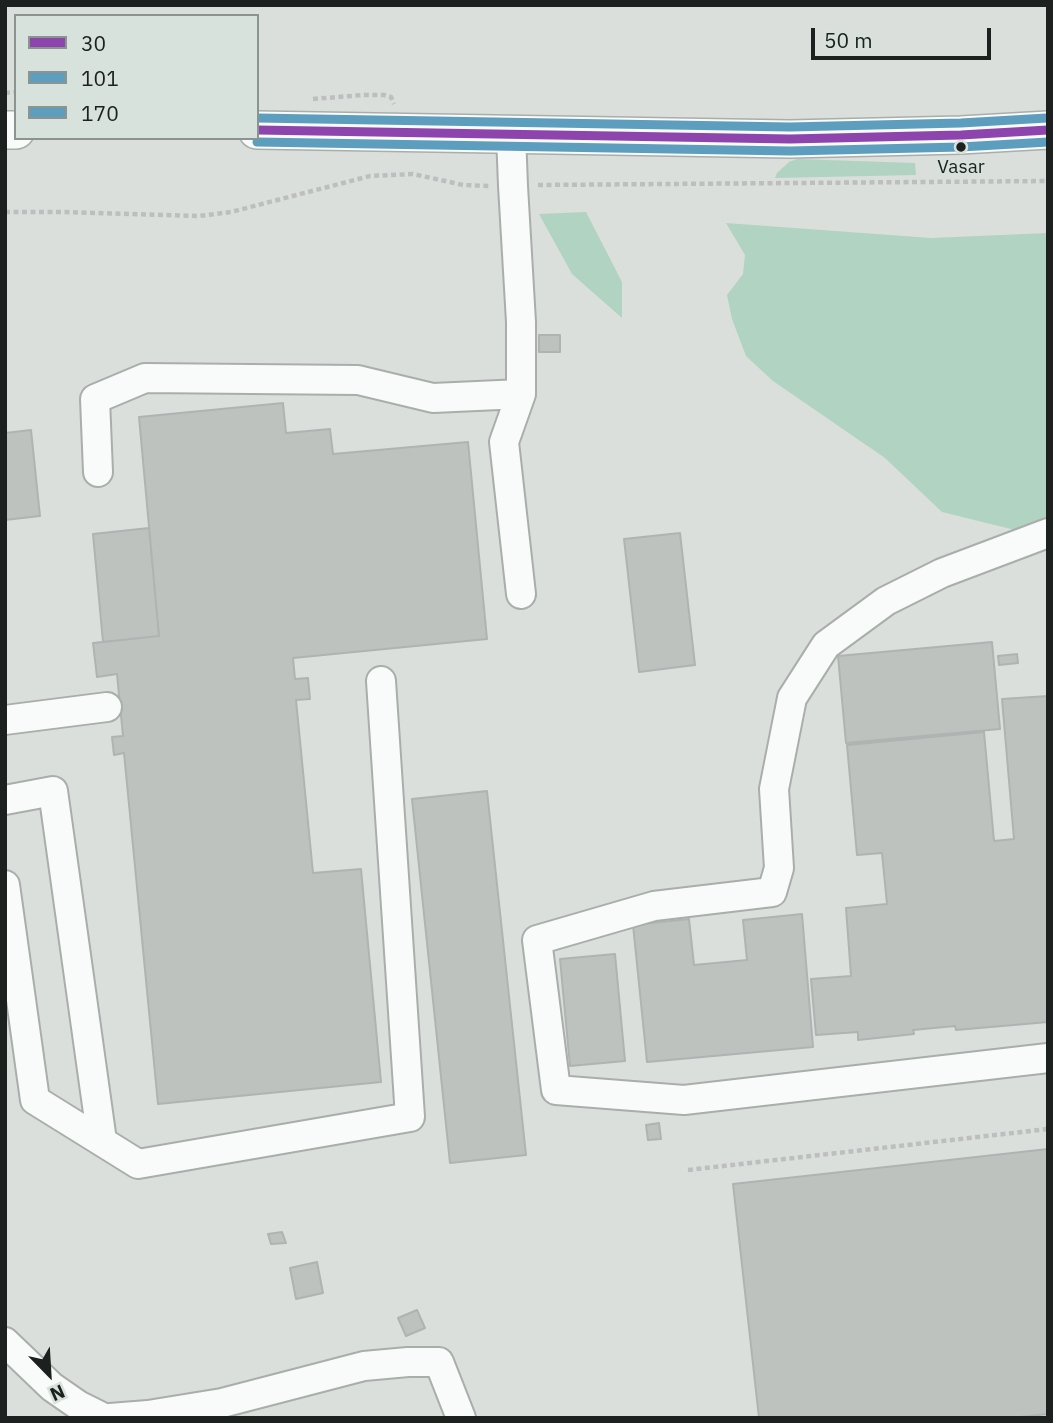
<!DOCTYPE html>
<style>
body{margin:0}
#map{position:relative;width:1053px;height:1423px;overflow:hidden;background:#dadfdc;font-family:"IBM Plex Sans",sans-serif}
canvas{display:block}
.frame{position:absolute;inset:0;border:7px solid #1c201e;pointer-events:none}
.legend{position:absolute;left:14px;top:14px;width:245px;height:126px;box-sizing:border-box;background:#d7e2dc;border:2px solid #8c9490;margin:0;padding:9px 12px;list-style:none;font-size:21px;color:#1c201e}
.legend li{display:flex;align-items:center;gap:14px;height:35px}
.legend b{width:35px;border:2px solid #8c9490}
.north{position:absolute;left:14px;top:1339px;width:70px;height:70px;-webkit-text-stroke:5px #d7e2dc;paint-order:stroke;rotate:156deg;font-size:19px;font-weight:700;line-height:28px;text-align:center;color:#1c201e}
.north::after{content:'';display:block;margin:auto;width:24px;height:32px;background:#1c201e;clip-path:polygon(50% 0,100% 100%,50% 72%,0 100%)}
.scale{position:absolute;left:811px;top:28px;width:180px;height:32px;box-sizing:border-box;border:4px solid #1c201e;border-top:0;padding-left:9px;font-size:21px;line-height:24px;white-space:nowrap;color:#1c201e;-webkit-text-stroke:5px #d7e2dc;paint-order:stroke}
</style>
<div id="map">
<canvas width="1053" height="1423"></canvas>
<div class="frame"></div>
<ul class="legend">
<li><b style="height:9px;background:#8e44ad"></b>30</li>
<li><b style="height:9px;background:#5d9dbd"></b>101</li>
<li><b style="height:9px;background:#5d9dbd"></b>170</li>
</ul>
<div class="north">N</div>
<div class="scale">50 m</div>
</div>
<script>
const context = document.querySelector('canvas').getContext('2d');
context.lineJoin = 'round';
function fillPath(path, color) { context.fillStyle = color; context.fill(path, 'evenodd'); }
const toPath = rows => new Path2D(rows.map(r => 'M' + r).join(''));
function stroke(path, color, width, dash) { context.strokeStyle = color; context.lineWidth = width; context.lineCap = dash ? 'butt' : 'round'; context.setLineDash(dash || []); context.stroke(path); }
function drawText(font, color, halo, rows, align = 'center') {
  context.font = font + ' "IBM Plex Sans",sans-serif'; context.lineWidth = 5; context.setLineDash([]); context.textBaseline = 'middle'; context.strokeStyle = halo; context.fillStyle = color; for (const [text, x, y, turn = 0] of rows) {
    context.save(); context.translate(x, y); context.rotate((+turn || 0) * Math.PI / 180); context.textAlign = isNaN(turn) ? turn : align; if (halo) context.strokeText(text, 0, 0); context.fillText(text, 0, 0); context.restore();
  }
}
fillPath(toPath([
 [797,159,915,163,916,175,775,178,777,173,789,162],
 [586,212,622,282,622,318,572,274,539,214],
 [726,223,931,238,1048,233,1048,549,1011,529,942,512,885,458,773,381,746,356,732,319,727,295,743,274,745,255]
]), '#b1d3c1');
const building = toPath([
 [539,335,560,335,560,352,539,352,539,335],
 [283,403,286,433,330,429,333,454,468,442,487,639,293,658,295,679,308,678,310,699,296,700,313,873,361,869,381,1082,158,1104,124,753,114,755,112,737,123,736,117,674,97,677,93,643,159,636,139,417,283,403],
 [31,430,40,516,5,520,5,433,31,430],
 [149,528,159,636,103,642,93,534,149,528],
 [680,533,695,665,639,672,624,539,680,533],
 [992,642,1000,729,846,743,838,656,992,642],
 [1017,654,1018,663,999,665,998,656,1017,654],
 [1048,696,1048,1022,956,1030,955,1026,913,1030,914,1034,858,1040,858,1032,816,1035,811,979,851,976,846,908,887,904,882,853,857,855,847,745,984,732,994,841,1014,839,1002,699,1048,696],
 [487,791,526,1155,450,1163,412,799,487,791],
 [802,914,813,1047,647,1062,633,925,689,919,694,965,747,960,743,920,802,914],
 [615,954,625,1061,570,1066,560,959,615,954],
 [659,1123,661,1139,648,1140,646,1125,659,1123],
 [1048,1149,1048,1414,1011,1418,759,1418,733,1184,1048,1149],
 [282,1232,286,1243,271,1244,268,1234,282,1232],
 [317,1262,323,1293,296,1299,290,1268,317,1262],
 [417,1310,425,1328,406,1336,398,1318,417,1310]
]);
fillPath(building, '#bdc2bf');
stroke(building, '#afb3b1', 2);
const minor = toPath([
 [511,134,513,186,521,322,521,394,504,442,521,594],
 [98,472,95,399,145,378,358,380,433,398,521,394],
 [1048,533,942,573,886,601,826,645,792,698,774,789,779,868,772,892,654,906,537,940,556,1090,684,1100,1048,1058],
 [5,720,107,707],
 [5,800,53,791,102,1141],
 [5,885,35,1100,138,1164,410,1117,381,681],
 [5,1342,52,1387,78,1405,104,1418],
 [110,1418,148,1415,222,1403,364,1366,408,1362,439,1362,461,1418]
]);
const major = toPath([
 [5,130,16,130],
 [257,130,790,139,961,135,1048,130]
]);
stroke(minor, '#a9aeab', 32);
stroke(major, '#a9aeab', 40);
stroke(toPath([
 [5,93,16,92],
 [313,99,363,95,384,95,391,97,394,104],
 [538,185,1048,181],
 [5,212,61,212,199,216,231,212,370,176,413,174,463,185,490,186],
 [688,1170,1048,1129]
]), '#bdbfbe', 4.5, [5, 3.5]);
stroke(minor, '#f9fafa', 28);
stroke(major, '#f9fafa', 37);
stroke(toPath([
 [257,130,790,139,961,135,1048,130]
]), '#8e44ad', 9);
stroke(toPath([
 [257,142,790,151,961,147,1048,142]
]), '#5d9dbd', 9);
stroke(toPath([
 [257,118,790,127,961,123,1047,118]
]), '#5d9dbd', 9);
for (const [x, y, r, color] of [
 [961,147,6,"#1c201e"]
]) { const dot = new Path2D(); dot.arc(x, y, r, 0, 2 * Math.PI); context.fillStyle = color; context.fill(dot); stroke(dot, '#d7e2dc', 2.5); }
drawText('19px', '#1c201e', '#d7e2dc', [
 ["Vasar",961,168]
]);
</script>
